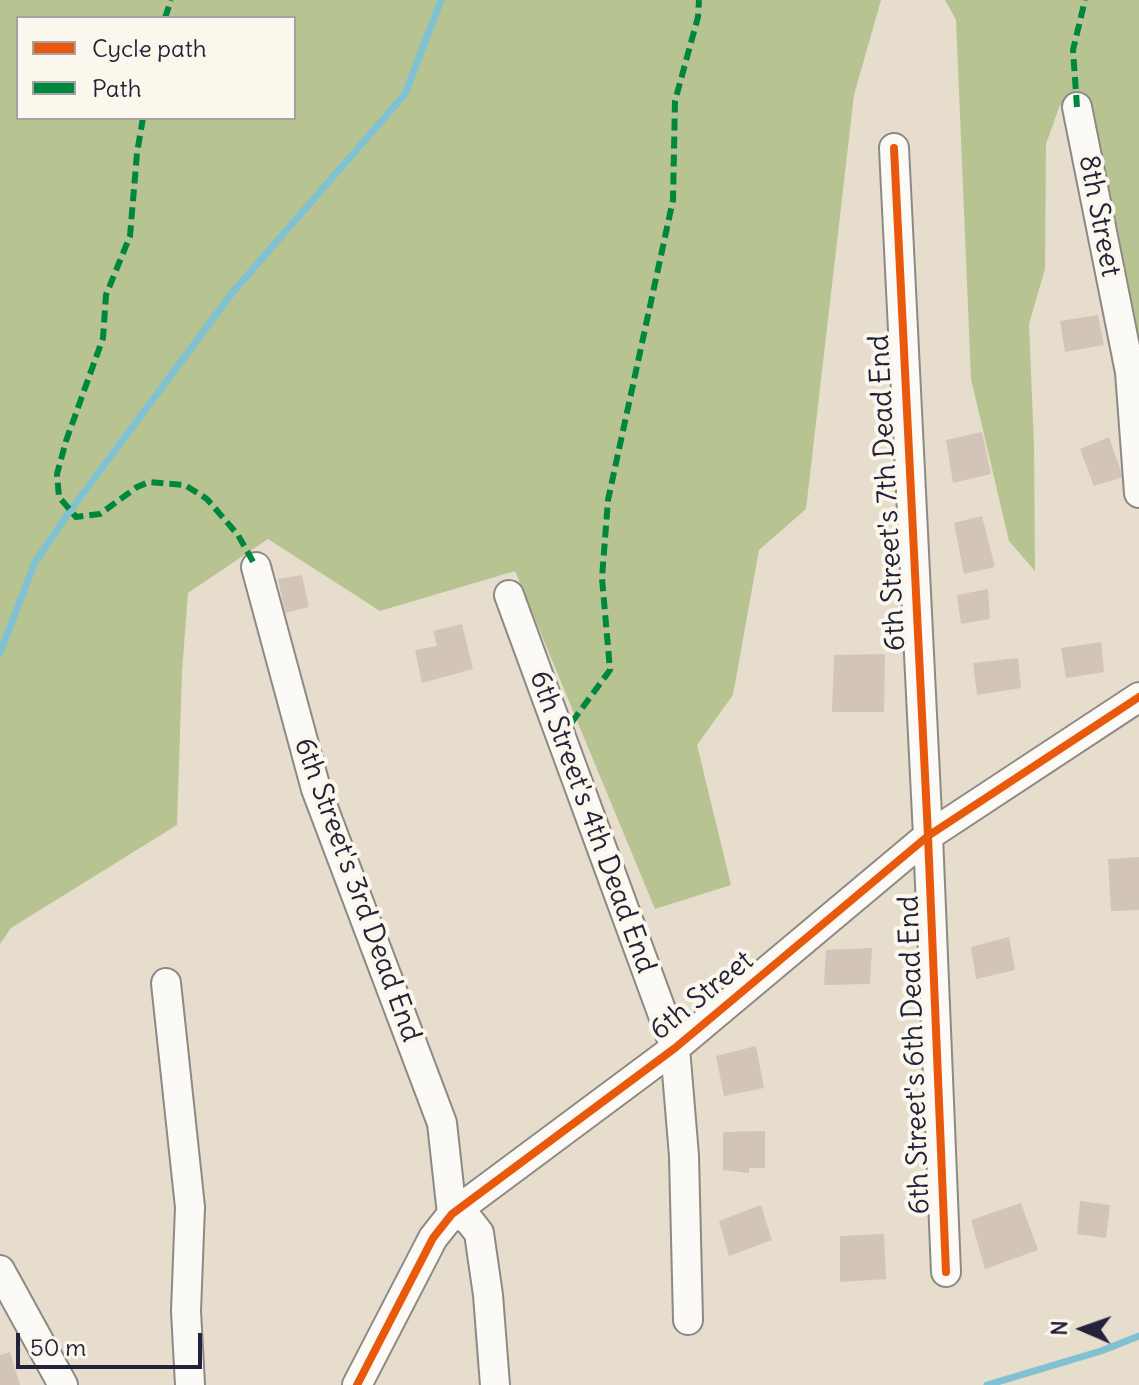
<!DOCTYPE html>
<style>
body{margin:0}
#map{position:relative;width:1139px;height:1385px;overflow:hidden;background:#e6ddcc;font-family:Delius,sans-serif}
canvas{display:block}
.legend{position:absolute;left:16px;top:16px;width:280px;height:104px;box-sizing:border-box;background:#fbf7ec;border:2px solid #a4a2a5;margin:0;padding:10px 14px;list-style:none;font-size:24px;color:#22223b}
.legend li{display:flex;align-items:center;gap:16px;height:40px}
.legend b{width:40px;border:2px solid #a4a2a5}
.north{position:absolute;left:1043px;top:1289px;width:80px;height:80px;-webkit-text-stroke:6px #fbf7ec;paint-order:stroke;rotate:272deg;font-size:22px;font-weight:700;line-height:32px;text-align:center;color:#22223b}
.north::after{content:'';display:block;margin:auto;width:28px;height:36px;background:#22223b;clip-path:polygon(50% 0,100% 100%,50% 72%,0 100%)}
.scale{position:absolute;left:16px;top:1333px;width:186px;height:36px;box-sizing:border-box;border:4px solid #22223b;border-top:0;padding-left:10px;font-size:24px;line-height:28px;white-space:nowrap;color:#22223b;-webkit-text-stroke:6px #fbf7ec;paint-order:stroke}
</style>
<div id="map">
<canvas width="1139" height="1385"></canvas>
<ul class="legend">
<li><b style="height:10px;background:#e8590c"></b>Cycle path</li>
<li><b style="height:10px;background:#00873e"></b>Path</li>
</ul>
<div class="north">N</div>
<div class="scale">50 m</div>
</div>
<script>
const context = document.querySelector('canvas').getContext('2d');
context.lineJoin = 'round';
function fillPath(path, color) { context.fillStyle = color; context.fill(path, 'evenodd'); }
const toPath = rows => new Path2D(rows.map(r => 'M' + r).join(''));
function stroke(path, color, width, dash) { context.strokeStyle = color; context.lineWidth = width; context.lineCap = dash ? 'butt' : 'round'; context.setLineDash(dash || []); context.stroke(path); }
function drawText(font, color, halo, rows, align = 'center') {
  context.font = font + ' Delius,sans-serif'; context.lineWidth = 8; context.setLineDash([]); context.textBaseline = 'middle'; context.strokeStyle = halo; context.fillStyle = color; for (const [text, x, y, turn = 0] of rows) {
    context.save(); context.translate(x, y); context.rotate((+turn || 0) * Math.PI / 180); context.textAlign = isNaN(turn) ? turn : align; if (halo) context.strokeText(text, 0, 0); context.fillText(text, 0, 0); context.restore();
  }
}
fillPath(toPath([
 [0,0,881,0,854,95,806,509,759,550,733,695,697,745,731,885,655,909,515,571,380,611,268,539,188,593,182,672,177,825,11,928,0,944],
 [294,18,294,118,18,118,18,18],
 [945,0,1139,0,1139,336,1126,301,1095,117,1060,105,1046,144,1045,269,1029,324,1034,445,1035,571,1009,541,971,379,956,20]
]), '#b7c492');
stroke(toPath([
 [0,653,35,562,70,511,232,293,405,94,441,0],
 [987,1385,1101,1351,1139,1336]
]), '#80c2d1', 7);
fillPath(toPath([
 [1098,315,1104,345,1065,352,1060,321],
 [982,432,991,474,953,483,946,440],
 [1109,437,1123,477,1094,486,1080,449],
 [982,516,995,567,964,574,954,523],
 [302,575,309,607,285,613,278,579],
 [988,589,990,619,961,624,957,595],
 [462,624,473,669,422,683,415,650,437,646,433,631],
 [1101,642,1104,672,1066,678,1061,648],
 [885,654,884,712,832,712,834,655],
 [1018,658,1021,688,977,695,973,663],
 [1139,857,1139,910,1111,911,1108,859],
 [1009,937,1015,970,976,979,971,947],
 [872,948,870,984,824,985,826,950],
 [756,1046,764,1088,724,1096,716,1056],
 [765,1131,765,1168,749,1168,749,1173,723,1170,723,1132],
 [1080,1201,1110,1205,1106,1238,1077,1234],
 [1021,1203,1038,1250,985,1269,971,1220],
 [761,1205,772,1240,729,1256,719,1221],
 [884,1234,886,1279,840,1282,840,1236],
 [10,1352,20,1385,0,1385,0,1355]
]), '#d3c4b9');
const street = toPath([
 [1077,107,1130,372,1139,493],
 [894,148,928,836,946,1272],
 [256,567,316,789,442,1123,452,1214],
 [509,595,675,1048,684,1156,688,1320],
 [166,983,190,1207,186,1311,190,1385],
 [452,1214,468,1219,479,1233,488,1295,495,1385],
 [0,1270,63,1385],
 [357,1385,433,1238,452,1214,675,1048,928,836,1139,697]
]);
stroke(street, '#8d8984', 32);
stroke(street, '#fbfaf7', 28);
stroke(toPath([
 [165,18,171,0],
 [1077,107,1073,50,1085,0],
 [143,118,137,153,130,236,106,295,103,338,66,441,57,474,59,497,76,517,100,514,137,487,149,482,185,485,207,499,238,535,256,567],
 [561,737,610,670,602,578,608,500,673,200,675,101,698,17,699,0]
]), '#00873e', 6, [12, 6]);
stroke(toPath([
 [894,148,928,836,946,1272],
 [357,1385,433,1238,452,1214,675,1048,928,836,1139,697]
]), '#e8590c', 8);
drawText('28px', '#22223b', '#fbf7ec', [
 ["8th Street",1099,216,79],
 ["6th Street's 7th Dead End",888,493,-93],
 ["6th Street's 4th Dead End",592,822,70],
 ["6th Street's 3rd Dead End",357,890,70],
 ["6th Street",702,996,-39],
 ["6th Street's 6th Dead End",915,1055,-92]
]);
</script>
